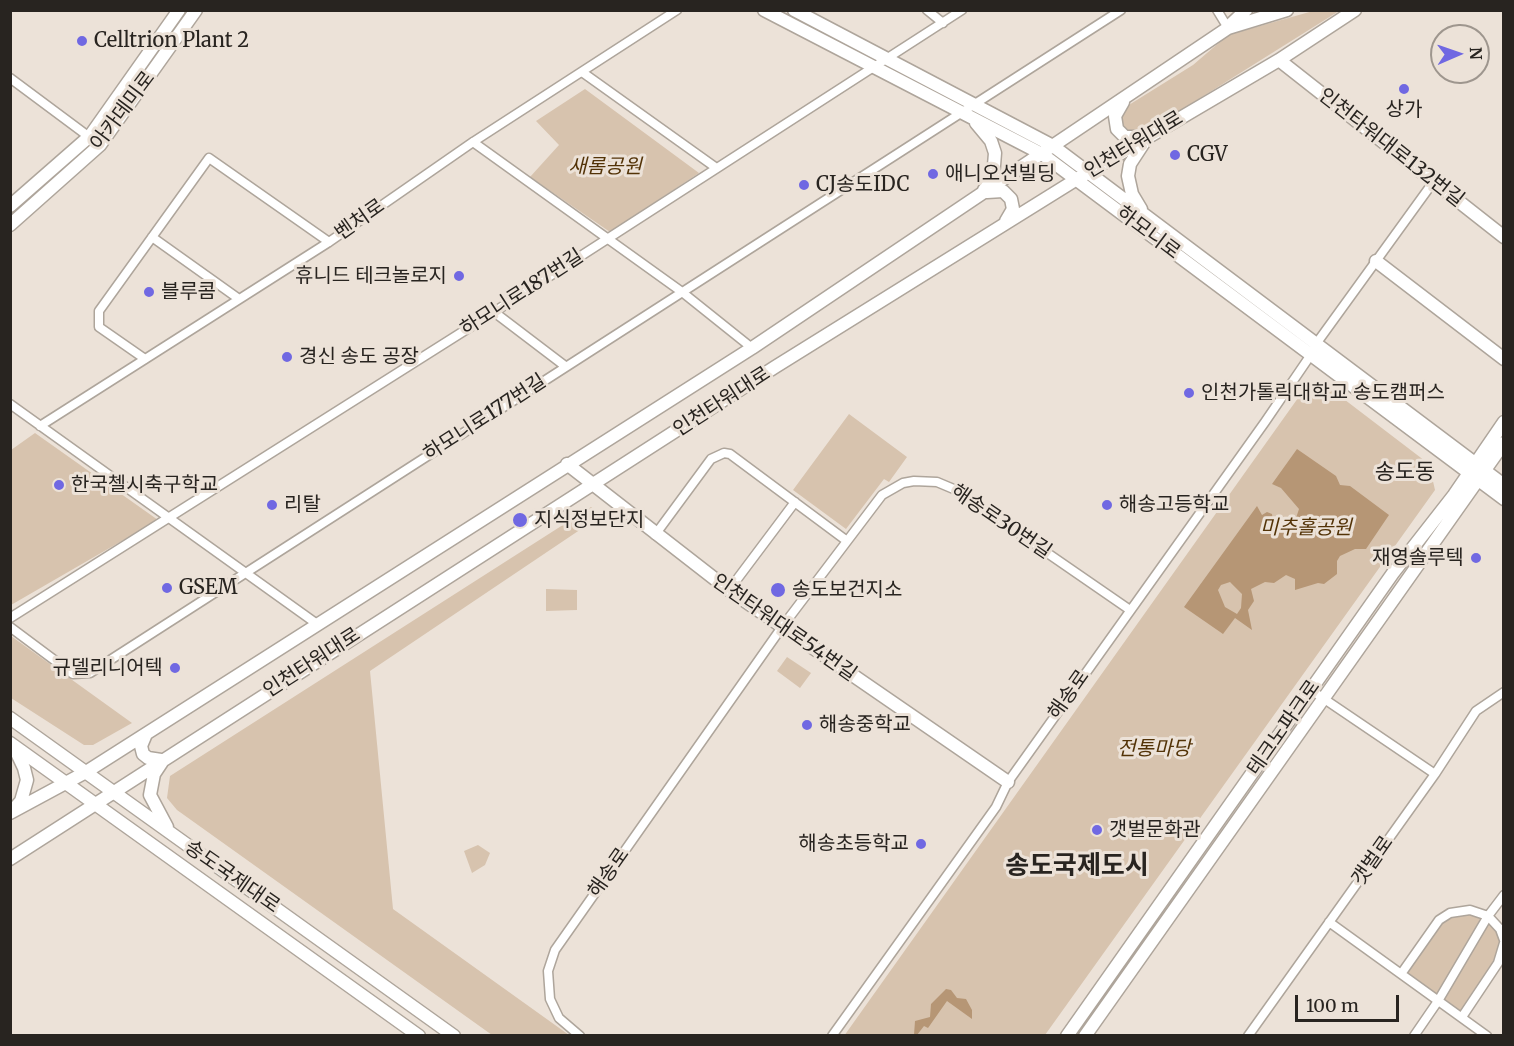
<!DOCTYPE html>
<meta charset="utf-8">
<style>
body{margin:0}
#map{position:relative;width:1514px;height:1046px;overflow:hidden;background:#ece2d8;font-family:Merriweather,serif}
canvas{display:block}
.frame{position:absolute;inset:0;border:12px solid #282420;pointer-events:none}
.north{position:absolute;left:1430px;top:24px;width:60px;height:60px;box-sizing:border-box;background:#ece2d8;border:2px solid #9e968e;border-radius:50%;rotate:88deg;font-size:16px;font-weight:700;line-height:24px;text-align:center;color:#282420}
.north::after{content:'';display:block;margin:auto;width:21px;height:27px;background:#7068e2;clip-path:polygon(50% 0,100% 100%,50% 72%,0 100%)}
.scale{position:absolute;left:1295px;top:995px;width:104px;height:27px;box-sizing:border-box;border:3px solid #282420;border-top:0;padding-left:8px;font-size:18px;line-height:21px;white-space:nowrap;color:#282420;-webkit-text-stroke:4px #ece2d8;paint-order:stroke}
</style>
<div id="map">
<canvas width="1514" height="1046"></canvas>
<div class="frame"></div>
<div class="north">N</div>
<div class="scale">100 m</div>
</div>
<script>
const context = document.querySelector('canvas').getContext('2d');
context.lineJoin = 'round';
function fillPath(path, color) { context.fillStyle = color; context.fill(path, 'evenodd'); }
const toPath = rows => new Path2D(rows.map(r => 'M' + r).join(''));
function stroke(path, color, width, dash) { context.strokeStyle = color; context.lineWidth = width; context.lineCap = dash ? 'butt' : 'round'; context.setLineDash(dash || []); context.stroke(path); }
function drawText(font, color, halo, rows, align = 'center') {
  context.font = font + ' Merriweather,"Noto Sans KR",serif'; context.lineWidth = 6; context.setLineDash([]); context.textBaseline = 'middle'; context.strokeStyle = halo; context.fillStyle = color; for (const [text, x, y, turn = 0] of rows) {
    context.save(); context.translate(x, y); context.rotate((+turn || 0) * Math.PI / 180); context.textAlign = isNaN(turn) ? turn : align; if (halo) context.strokeText(text, 0, 0); context.fillText(text, 0, 0); context.restore();
  }
}
fillPath(toPath([
 [1313,11,1339,11,1143,134,1126,134,1118,117,1124,108,1193,65,1228,35],
 [585,89,699,173,610,232,530,177,559,145,536,121],
 [1314,386,1332,390,1429,464,1435,490,1045,1035,844,1036,1303,391],
 [849,414,907,457,889,482,884,479,846,529,793,490],
 [35,433,158,520,11,605,11,450],
 [591,507,602,515,370,671,393,909,569,1035,492,1035,177,810,167,798,170,776],
 [546,589,577,590,577,610,546,611],
 [11,636,132,723,93,745,84,745,11,698],
 [787,657,811,673,800,688,777,671],
 [478,845,490,853,485,865,472,873,464,851],
 [1470,910,1500,929,1503,953,1462,1017,1401,974,1439,920]
]), '#d7c3ae');
fillPath(toPath([
 [1297,449,1336,476,1340,485,1350,486,1389,515,1366,549,1355,549,1340,556,1337,561,1337,574,1324,584,1318,583,1295,590,1295,579,1286,575,1274,583,1265,582,1251,589,1254,601,1248,610,1252,630,1235,618,1223,634,1184,607,1257,506,1262,515,1267,512,1272,514,1273,523,1282,530,1290,529,1295,521,1299,509,1281,488,1272,484],
 [1230,582,1242,594,1241,608,1237,614,1225,607,1218,590,1221,585],
 [946,989,951,990,957,998,966,999,972,1010,972,1019,947,1001,928,1028,924,1026,917,1035,914,1035,915,1021,930,1017,931,1004]
]), '#b69675');
const street = toPath([
 [927,10,943,23],
 [1217,10,1228,28],
 [582,72,715,167],
 [10,78,100,145],
 [473,142,682,292,752,348],
 [152,237,239,299],
 [494,312,565,366],
 [145,359,99,327,99,311,209,158,329,242],
 [10,404,317,624],
 [40,426,329,242,473,142,677,10],
 [655,535,711,459,724,453,730,454,847,541],
 [729,590,795,502],
 [10,618,494,312,962,10],
 [10,627,73,674,90,673,1121,10],
 [1311,690,1435,774],
 [1329,922,1487,1036],
 [1401,974,1439,920,1450,913,1470,910,1488,916,1500,929,1504,940],
 [1462,1017,1498,963,1504,943],
 [580,1036,559,1018,550,999,548,971,555,950,782,627,882,495,903,483,914,481,937,482,956,490,1130,610],
 [832,1036,996,807,1008,782,1265,422,1310,356,1316,344,1434,181],
 [1248,1036,1435,774,1476,711,1504,692],
 [1414,1036,1438,1001,1488,916,1504,895]
]);
const secondary = toPath([
 [764,10,1042,154,1504,499],
 [794,10,1053,146,1504,485],
 [1229,26,1246,10],
 [1279,60,1504,237],
 [1123,102,1115,116,1117,129,1125,137,1144,137],
 [976,123,991,141,995,153,993,178,984,190],
 [987,192,1003,191,1011,199,1013,209,1006,221],
 [10,206,90,136,179,10],
 [1141,209,1132,194,1128,176,1130,164,1145,141],
 [10,225,100,145,196,10],
 [1376,261,1504,359],
 [567,464,729,590,1008,782],
 [10,718,454,1036],
 [146,734,141,746,143,754,148,758,161,760],
 [10,743,419,1036],
 [162,762,154,774,150,795,167,827],
 [13,810,21,801,27,780,24,768,14,747],
 [10,813,86,772,752,348,1228,28,1287,10],
 [10,859,775,367,1077,179,1279,60,1355,10],
 [1067,1036,1393,573,1454,495,1504,422],
 [1085,1036,1504,443]
]);
stroke(street, '#aea59b', 11);
stroke(secondary, '#aea59b', 15);
stroke(street, '#fff', 8);
stroke(secondary, '#fff', 12);
for (const [x, y, r, color] of [
 [82,41,6,"#7068e2"],
 [1404,89,6,"#7068e2"],
 [1175,155,6,"#7068e2"],
 [933,174,6,"#7068e2"],
 [804,185,6,"#7068e2"],
 [459,276,6,"#7068e2"],
 [149,292,6,"#7068e2"],
 [287,357,6,"#7068e2"],
 [1189,393,6,"#7068e2"],
 [59,485,6,"#7068e2"],
 [272,505,6,"#7068e2"],
 [1107,505,6,"#7068e2"],
 [520,520,8,"#7068e2"],
 [1476,558,6,"#7068e2"],
 [167,588,6,"#7068e2"],
 [778,590,8,"#7068e2"],
 [175,668,6,"#7068e2"],
 [807,725,6,"#7068e2"],
 [1097,830,6,"#7068e2"],
 [921,844,6,"#7068e2"]
]) { const dot = new Path2D(); dot.arc(x, y, r, 0, 2 * Math.PI); context.fillStyle = color; context.fill(dot); stroke(dot, '#ece2d8', 2); }
drawText('20px', '#282420', '#ece2d8', [
 ["Celltrion Plant 2",94,41],
 ["상가",1404,110,"center"],
 ["CGV",1187,155],
 ["애니오션빌딩",945,174],
 ["CJ송도IDC",816,185],
 ["휴니드 테크놀로지",447,276,"right"],
 ["블루콤",161,292],
 ["경신 송도 공장",299,357],
 ["인천가톨릭대학교 송도캠퍼스",1201,393],
 ["한국첼시축구학교",71,485],
 ["리탈",284,505],
 ["해송고등학교",1119,505],
 ["지식정보단지",534,520],
 ["재영솔루텍",1464,558,"right"],
 ["GSEM",179,588],
 ["송도보건지소",792,590],
 ["규델리니어텍",163,668,"right"],
 ["해송중학교",819,725],
 ["갯벌문화관",1109,830],
 ["해송초등학교",909,844,"right"]
], 'left');
drawText('20px', '#282420', '#ece2d8', [
 ["아카데미로",123,111,-53],
 ["인천타워대로",1134,145,-31],
 ["인천타워대로132번길",1391,148,38],
 ["벤처로",360,220,-35],
 ["하모니로",1148,233,37],
 ["하모니로187번길",522,293,-33],
 ["인천타워대로",722,402,-33],
 ["하모니로177번길",485,418,-33],
 ["해송로30번길",1001,522,34],
 ["인천타워대로54번길",784,628,35],
 ["인천타워대로",312,663,-33],
 ["해송로",1069,695,-55],
 ["테크노파크로",1284,728,-55],
 ["갯벌로",1373,861,-55],
 ["해송로",609,873,-55],
 ["송도국제대로",232,877,35]
]);
drawText('italic 20px', '#533307', '#ece2d8', [
 ["새롬공원",605,167],
 ["미추홀공원",1306,528],
 ["전통마당",1154,749]
]);
drawText('22px', '#282420', '#ece2d8', [
 ["송도동",1405,473]
]);
drawText('bold 26px', '#282420', '#ece2d8', [
 ["송도국제도시",1077,867]
]);
</script>
